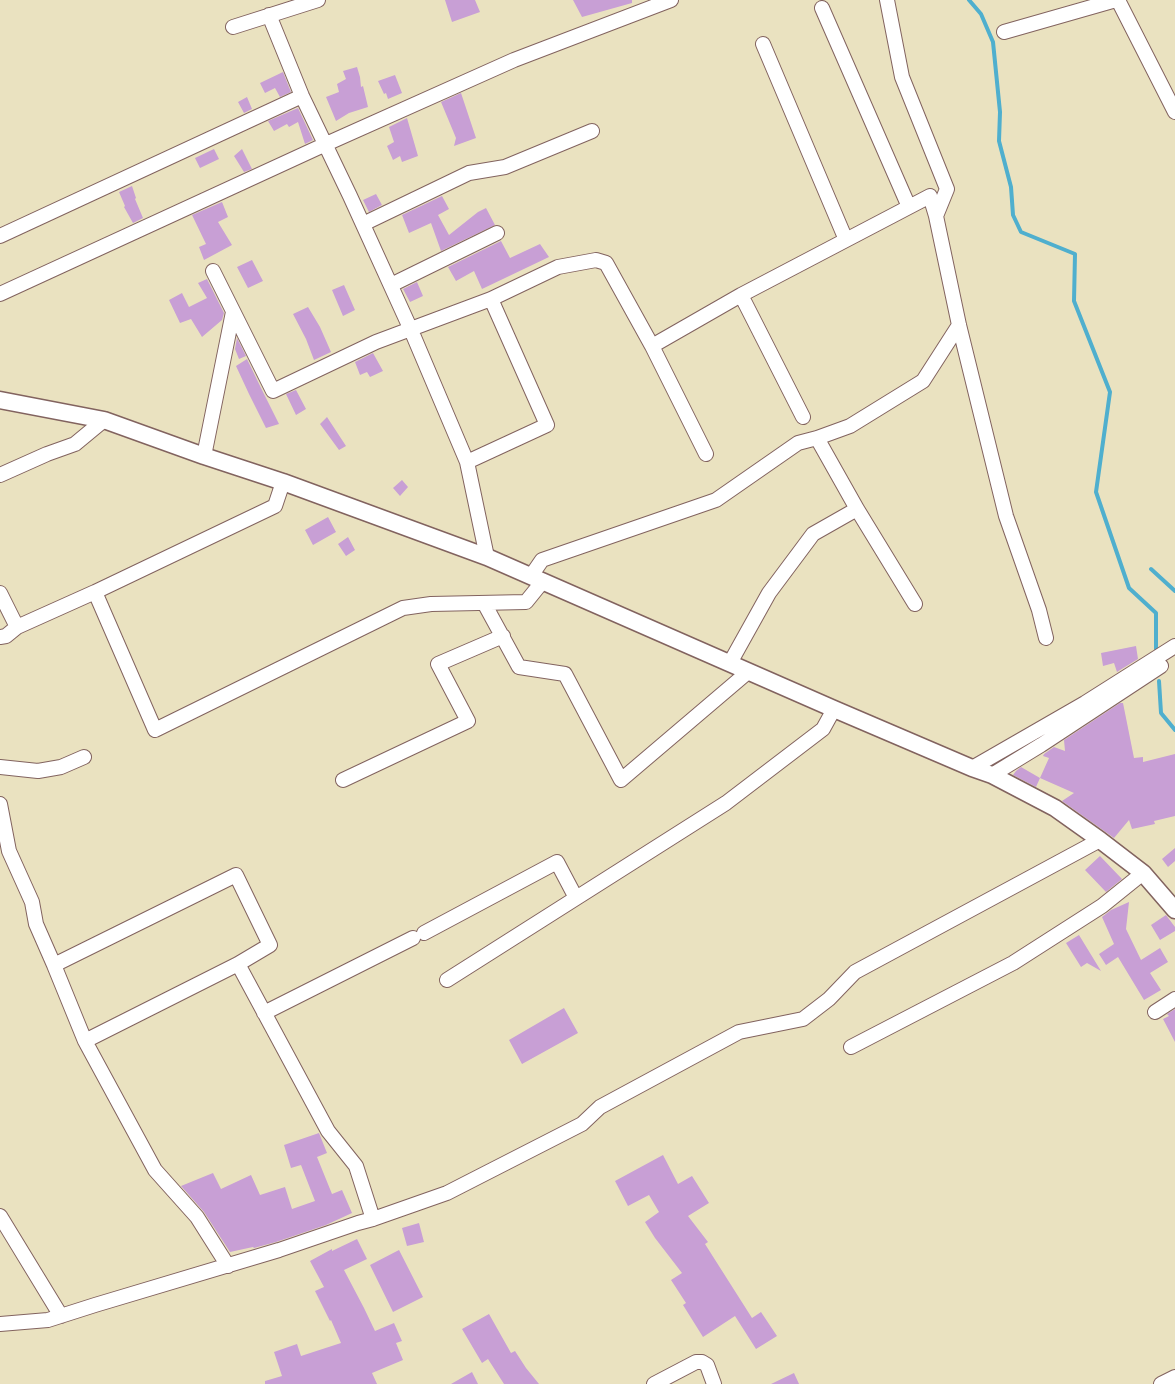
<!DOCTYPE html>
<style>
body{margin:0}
canvas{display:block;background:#eae2c0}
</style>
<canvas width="1175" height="1384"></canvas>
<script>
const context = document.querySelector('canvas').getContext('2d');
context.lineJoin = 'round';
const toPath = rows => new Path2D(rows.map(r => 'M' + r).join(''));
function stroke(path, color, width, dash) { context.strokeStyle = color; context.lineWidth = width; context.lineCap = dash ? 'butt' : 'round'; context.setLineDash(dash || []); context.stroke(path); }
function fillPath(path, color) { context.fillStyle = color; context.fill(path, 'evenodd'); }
stroke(toPath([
 [969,0,981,14,993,42,1000,112,999,141,1011,187,1013,215,1021,232,1075,254,1074,301,1110,392,1096,492,1129,588,1156,613,1156,649],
 [1151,569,1175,591],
 [1159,681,1161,713,1175,730]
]), '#4fafce', 4);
fillPath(toPath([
 [445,0,475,0,480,12,452,22],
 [573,0,632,0,632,3,582,17],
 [357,67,360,77,361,87,363,86,368,107,349,113,336,121,326,97,339,92,337,84,346,79,343,71],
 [283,72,291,92,280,97,275,88,265,93,260,83],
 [395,75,402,93,388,99,386,93,384,94,378,81],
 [461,93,476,138,454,146,456,138,441,102],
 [247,97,252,109,244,113,238,102],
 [298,108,313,140,305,144,298,122,289,127,287,124,274,131,268,121],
 [407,118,418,156,402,162,400,156,393,160,387,146,394,142,389,127],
 [214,149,219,159,200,168,195,158],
 [242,149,252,169,244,172,234,156],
 [132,186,136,198,135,199,143,218,133,223,124,207,125,206,119,192],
 [376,194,382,205,369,212,363,200],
 [442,196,449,209,438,215,449,235,478,212,486,208,495,225,441,251,431,223,409,233,402,215],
 [222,202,228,217,218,222,232,245,204,260,199,247,206,244,192,215],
 [501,241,510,258,540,244,549,257,482,289,474,271,456,281,448,267],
 [252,260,263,281,248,288,237,267],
 [207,279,224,313,222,320,202,337,191,319,180,323,169,300,182,293,189,307,207,298,198,283],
 [417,282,423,296,410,302,403,289],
 [344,285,355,310,343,316,332,290],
 [308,307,320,327,331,352,314,360,306,339,293,314],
 [237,338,246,356,239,359,235,349],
 [373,353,383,371,370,377,367,372,360,375,355,362],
 [247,359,261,388,279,424,266,428,249,394,236,366],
 [296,390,306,409,296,415,286,394],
 [327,417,346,446,339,450,320,424],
 [402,480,408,487,400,496,393,488],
 [328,517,336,532,313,545,305,530],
 [348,537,355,550,346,556,338,544],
 [1136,646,1138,659,1120,670,1117,672,1114,663,1103,666,1101,653],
 [1120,703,1123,703,1134,758,1143,757,1143,762,1175,754,1175,816,1154,821,1155,824,1132,829,1129,820,1114,838,1062,801,1074,793,1040,778,1049,758,1043,756,1044,754,1054,747,1065,751,1064,740],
 [1021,767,1040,778,1036,787,1013,775,1016,771],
 [1175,848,1175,861,1168,867,1162,859],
 [1100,856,1122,879,1106,892,1085,870],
 [1129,902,1126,929,1141,960,1160,948,1168,962,1150,973,1161,990,1144,1000,1118,957,1106,965,1099,954,1114,944,1102,917,1111,910],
 [1166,915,1175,927,1175,931,1160,940,1151,925],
 [1079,935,1101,971,1087,963,1081,967,1066,943],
 [564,1008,578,1033,522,1064,509,1040],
 [1175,1009,1175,1042,1163,1019,1169,1016,1167,1014],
 [319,1133,327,1153,317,1157,332,1194,342,1190,352,1213,326,1225,276,1242,254,1248,253,1247,230,1252,204,1212,181,1186,213,1173,221,1189,251,1175,260,1195,285,1187,292,1209,315,1201,301,1165,291,1168,284,1145],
 [663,1155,678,1184,692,1176,709,1203,688,1216,708,1242,705,1244,752,1318,761,1312,777,1336,756,1349,735,1316,703,1337,683,1305,686,1303,671,1280,682,1273,655,1238,645,1222,659,1212,649,1195,628,1206,615,1181],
 [419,1223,424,1242,407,1246,402,1228],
 [357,1239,367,1259,344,1270,364,1308,375,1331,394,1323,402,1341,396,1343,403,1360,372,1373,377,1384,265,1384,265,1381,282,1376,274,1352,297,1344,301,1356,341,1343,331,1320,330,1321,315,1291,324,1287,310,1261,332,1249,332,1251],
 [399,1250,423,1297,393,1312,370,1265],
 [489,1314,511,1353,515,1351,526,1368,539,1384,504,1384,488,1359,482,1363,462,1329],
 [472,1372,478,1384,451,1384],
 [794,1373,799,1384,771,1384]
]), '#c89fd5');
const minor = toPath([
 [887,0,902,77,947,189,936,216,959,325,1006,516,1039,610,1046,638],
 [1118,0,1175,112],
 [822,8,909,207],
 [269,15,302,96,350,196,411,330,467,462,487,557],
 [233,27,318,0],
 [1004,32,1116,0],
 [763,44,846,240],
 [363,224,469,173,505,167,592,131],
 [0,236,302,96],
 [213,271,273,391,376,342,491,299,558,267,596,260,606,263,652,346,706,454],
 [391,285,497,233],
 [0,294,326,144,514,60,671,0],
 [741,295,803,417],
 [652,346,741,295,930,196,936,216],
 [817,438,857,509,915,604],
 [204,456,233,312],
 [467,462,547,425,491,299],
 [0,475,47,454,75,444,104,420],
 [531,576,542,560,716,500,798,443,817,438,850,426,923,381,959,325],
 [95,592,155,730,403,608,431,604,526,602,543,581],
 [0,593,17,627],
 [484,603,519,667,565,674,621,780,748,672],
 [0,637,6,636,17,627,95,592,275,506,283,482],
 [730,663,769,593,813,534,857,509],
 [0,767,38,771,61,767,84,757],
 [972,768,1085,703,1175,646],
 [992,775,1041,745,1161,666],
 [343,780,468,721,438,664,503,636],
 [0,804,9,851,32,902,36,924,54,965,85,1041,155,1170,197,1217,228,1266],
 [424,933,557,862,576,898],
 [238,964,328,1131,356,1166,373,1219],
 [54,965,236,875,270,945,238,964,85,1041],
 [447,980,726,803,823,729,834,709],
 [1155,1012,1175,999],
 [264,1013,413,938],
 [851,1047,1013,963,1102,906,1143,873],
 [0,1216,61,1316],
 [0,1324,48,1320,95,1305,279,1250,358,1223,373,1219,447,1193,582,1124,600,1107,739,1032,803,1019,829,999,855,972,1100,840],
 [654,1384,696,1362,702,1362,707,1365,714,1384],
 [1161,1384,1175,1377]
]);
const major = toPath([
 [0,400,104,420,204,456,283,482,487,557,834,709,972,768,992,775,1055,808,1100,840,1143,873,1175,910]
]);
stroke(minor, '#82635f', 16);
stroke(major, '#82635f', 19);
stroke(minor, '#fff', 14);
stroke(major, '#fff', 16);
</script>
